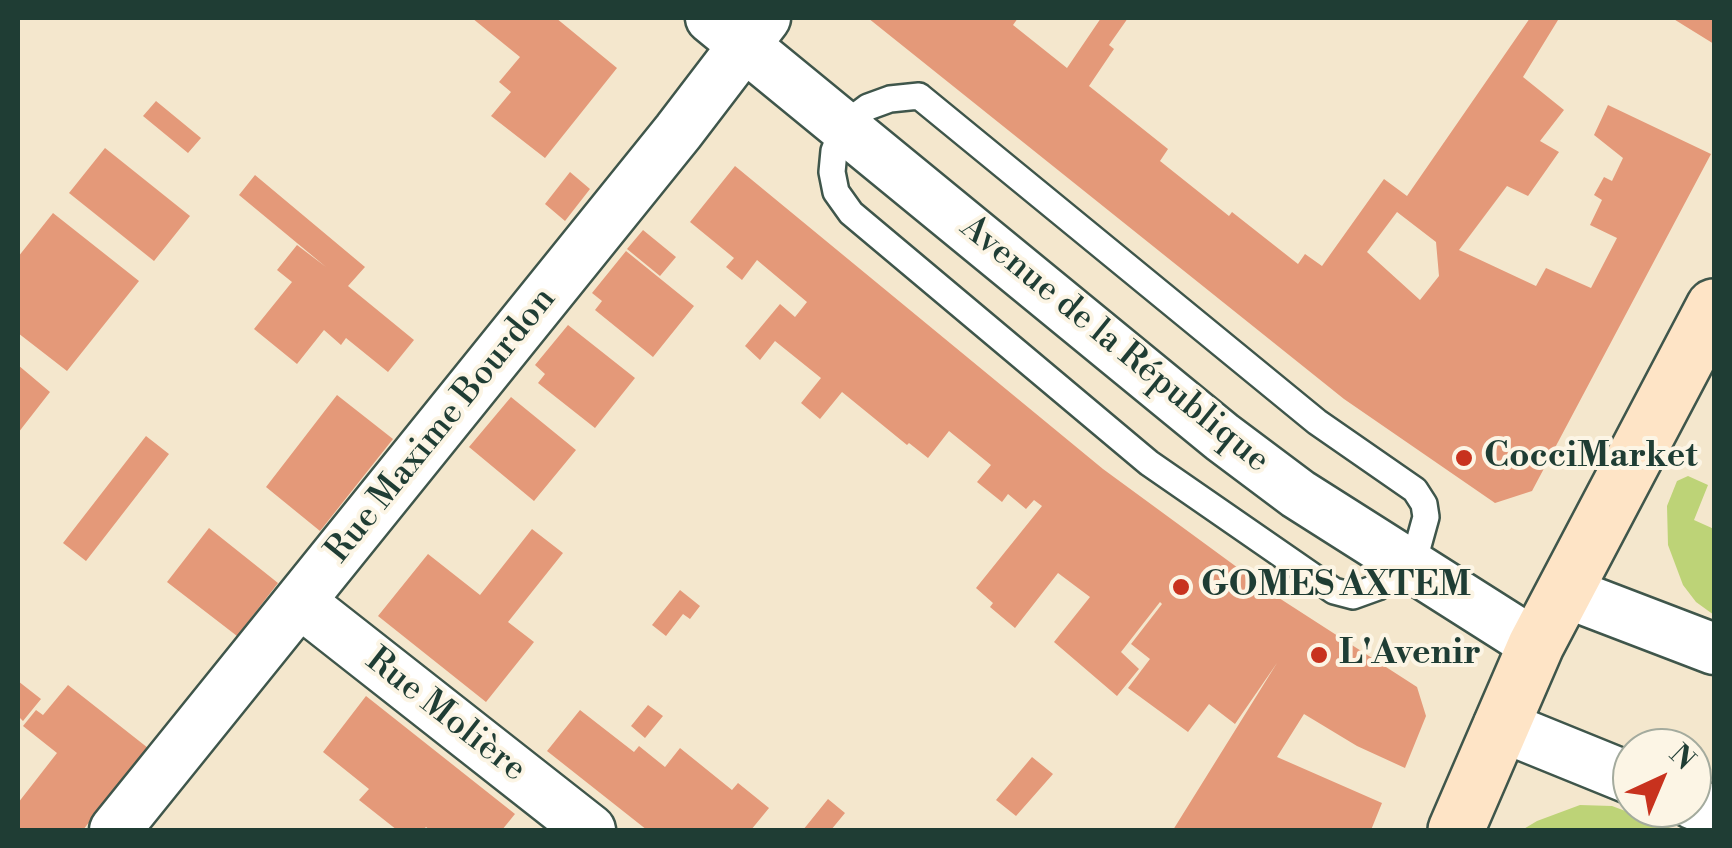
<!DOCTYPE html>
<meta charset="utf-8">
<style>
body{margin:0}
#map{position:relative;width:1732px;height:848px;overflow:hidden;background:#f4e7cd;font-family:"Libre Bodoni",serif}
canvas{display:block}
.frame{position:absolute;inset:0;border:20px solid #1f3d34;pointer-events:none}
.north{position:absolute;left:1612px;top:728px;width:100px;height:100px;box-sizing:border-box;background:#fcf5e5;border:2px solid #a4ab9e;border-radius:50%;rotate:44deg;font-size:28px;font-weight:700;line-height:40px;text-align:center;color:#1f3d34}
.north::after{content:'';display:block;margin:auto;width:35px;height:45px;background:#c8321e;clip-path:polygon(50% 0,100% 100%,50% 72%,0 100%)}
</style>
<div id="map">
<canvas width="1732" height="848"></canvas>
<div class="frame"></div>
<div class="north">N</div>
</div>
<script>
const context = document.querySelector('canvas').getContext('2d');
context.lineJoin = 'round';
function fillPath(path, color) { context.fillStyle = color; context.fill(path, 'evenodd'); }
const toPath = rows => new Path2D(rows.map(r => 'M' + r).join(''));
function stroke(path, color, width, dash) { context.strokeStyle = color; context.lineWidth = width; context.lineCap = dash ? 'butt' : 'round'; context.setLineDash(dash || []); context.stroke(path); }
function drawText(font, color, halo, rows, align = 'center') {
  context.font = font + ' "Libre Bodoni",serif'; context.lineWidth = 8; context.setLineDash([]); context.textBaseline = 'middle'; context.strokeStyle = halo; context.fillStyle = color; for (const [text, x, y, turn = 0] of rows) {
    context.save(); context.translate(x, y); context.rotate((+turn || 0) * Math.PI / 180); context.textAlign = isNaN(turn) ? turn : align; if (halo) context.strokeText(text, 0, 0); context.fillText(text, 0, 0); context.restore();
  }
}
fillPath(toPath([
 [1688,476,1708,485,1694,520,1714,529,1714,615,1696,602,1683,585,1668,545,1667,506,1677,481],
 [1580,805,1612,806,1671,828,1670,830,1522,830,1537,821]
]), '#bdd377');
fillPath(toPath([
 [472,18,556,18,617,68,545,158,491,116,511,92,499,82,520,57],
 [868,18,1018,18,1013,25,1067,68,1101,18,1128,18,1109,45,1114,49,1089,86,1168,149,1160,161,1229,216,1232,212,1298,264,1305,254,1322,266,1384,179,1407,196,1530,18,1558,20,1523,77,1564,110,1540,141,1559,152,1528,196,1507,186,1459,250,1536,286,1546,268,1591,288,1617,238,1590,225,1602,200,1594,195,1604,177,1612,181,1623,158,1594,135,1608,105,1711,154,1532,491,1495,503,1344,399],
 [1397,212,1436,242,1439,276,1420,300,1367,252],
 [1672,18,1714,18,1714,44],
 [156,101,201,138,188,153,143,116],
 [105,148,190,216,154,261,69,193],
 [735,166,1103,469,1279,598,1417,687,1426,716,1405,768,1357,746,1304,714,1277,757,1382,803,1371,830,1173,830,1277,663,1235,724,1209,704,1188,732,1128,688,1150,659,1131,644,1162,604,1160,602,1121,652,1139,669,1117,696,1054,642,1090,597,1058,573,1015,628,990,607,993,603,976,588,1042,506,1034,500,1026,509,1008,494,1002,502,977,482,991,465,949,431,928,458,909,443,907,445,842,392,820,419,801,403,821,378,775,341,760,360,745,346,780,304,795,317,807,302,757,260,742,280,726,267,734,258,690,222],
 [570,172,590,189,565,221,545,204],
 [255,175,365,267,348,286,414,340,388,372,346,338,341,345,324,330,297,364,254,329,292,282,277,270,297,245,326,267,239,195],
 [53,213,139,281,67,371,18,333,18,257],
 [643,230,676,257,660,276,627,249],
 [626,251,694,306,653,357,595,310,602,301,592,293],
 [568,325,635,378,595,428,538,383,545,374,535,365],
 [18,365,50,392,18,433],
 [337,395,393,439,320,531,266,487],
 [511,397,576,450,534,501,469,447],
 [146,436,169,454,86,561,63,543],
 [209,528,278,583,237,636,167,582],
 [532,529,563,553,508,622,534,642,486,702,378,616,428,554,480,595],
 [680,590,700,606,690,619,683,614,666,636,652,625],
 [18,681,41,699,23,721,18,716],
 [68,685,148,748,83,830,18,830,18,803,57,753,23,726,36,710,43,715],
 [366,696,515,814,502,830,430,830,426,827,423,830,397,830,359,800,369,789,323,752],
 [648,705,663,716,645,738,631,726],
 [580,710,634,752,639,746,665,767,680,748,732,790,738,783,769,808,751,830,647,830,547,751],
 [1032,757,1053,774,1016,816,996,800],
 [828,799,845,813,831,830,803,830]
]), '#e49979');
const lane = toPath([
 [919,96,1317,422,1415,490,1424,504,1426,517,1413,564,1378,587,1353,596,1334,591,1149,463,851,213,836,192,832,172,834,151,844,125,868,107,890,99,919,96]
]);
const street = toPath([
 [711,18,1222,437,1298,494,1536,645],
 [1565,592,1714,649],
 [300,602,590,830],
 [1499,725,1632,779],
 [1692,803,1714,812],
 [115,830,678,132,765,18]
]);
const secondary = toPath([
 [1456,830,1536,645,1714,307]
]);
stroke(lane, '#3f564b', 30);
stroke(street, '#3f564b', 55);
stroke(secondary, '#3f564b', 60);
stroke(lane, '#fff', 25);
stroke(street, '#fff', 50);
stroke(secondary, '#fee4c6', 55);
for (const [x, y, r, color] of [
 [1464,458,10,"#c8321e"],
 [1181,587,10,"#c8321e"],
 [1319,655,10,"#c8321e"]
]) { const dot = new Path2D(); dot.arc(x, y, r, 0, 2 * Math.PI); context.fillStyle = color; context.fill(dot); stroke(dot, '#fcf5e5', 4); }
drawText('35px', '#1f3d34', '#fcf5e5', [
 ["Avenue de la République",1114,345,39],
 ["Rue Maxime Bourdon",442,426,-51],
 ["Rue Molière",445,716,38]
]);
drawText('bold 35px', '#1f3d34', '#fcf5e5', [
 ["CocciMarket",1484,458],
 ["GOMES AXTEM",1201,587],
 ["L'Avenir",1339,655]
], 'left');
</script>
